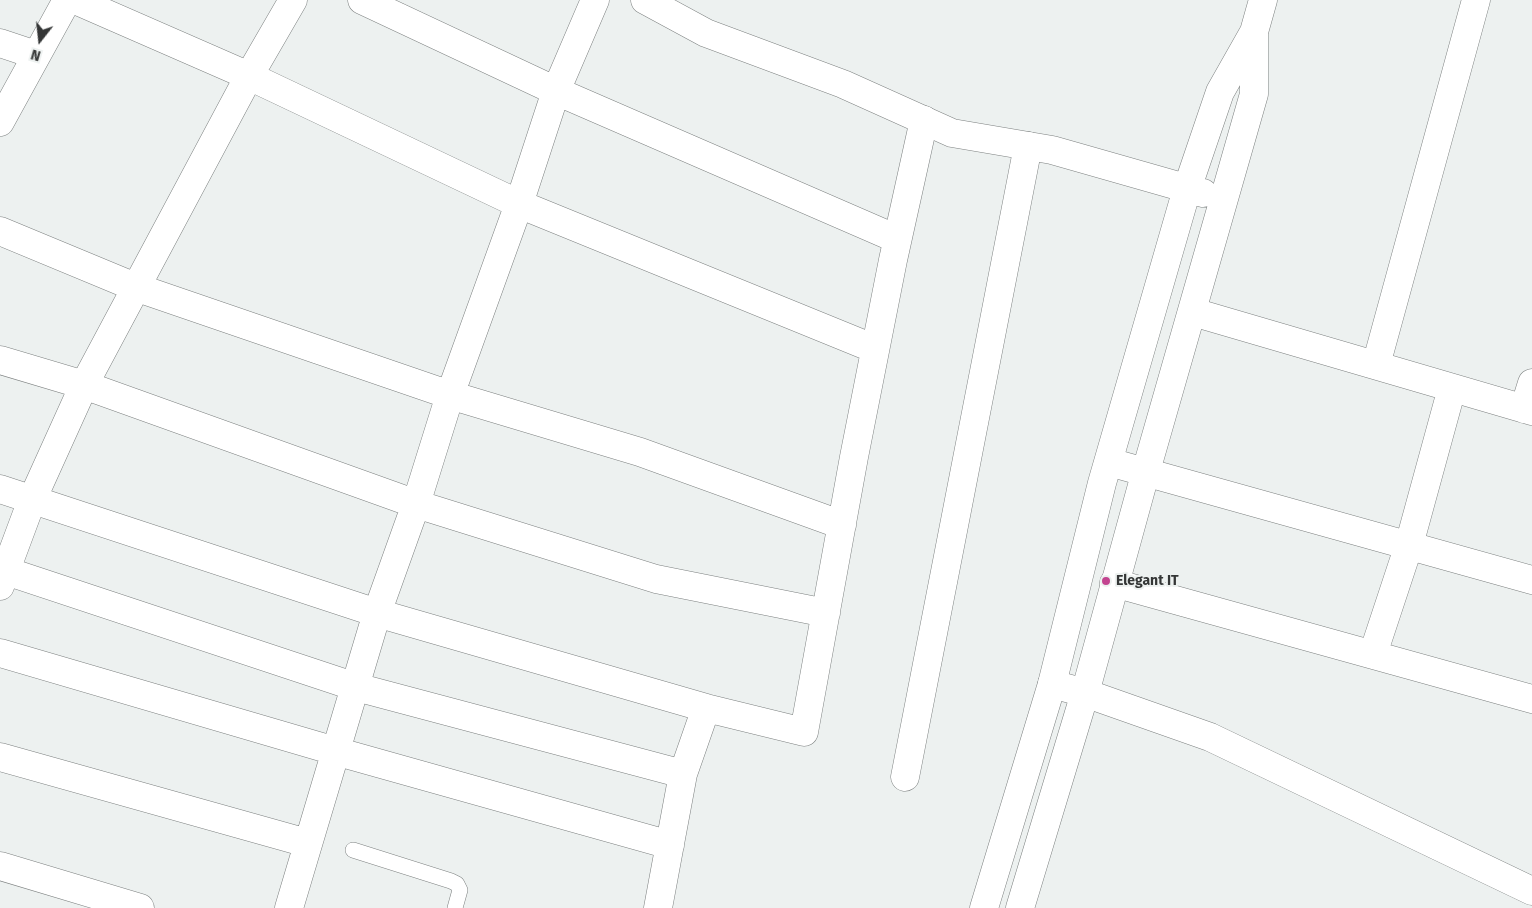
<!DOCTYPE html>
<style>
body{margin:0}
#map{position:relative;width:1532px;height:908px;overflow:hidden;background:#edf1f0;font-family:"Fira Sans",sans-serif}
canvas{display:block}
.north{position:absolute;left:15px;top:15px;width:50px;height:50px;-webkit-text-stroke:4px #edf1f0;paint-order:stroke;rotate:196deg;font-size:14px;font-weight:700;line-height:20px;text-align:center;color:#343636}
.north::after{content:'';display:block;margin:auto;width:18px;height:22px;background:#343636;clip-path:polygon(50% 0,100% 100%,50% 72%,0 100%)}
</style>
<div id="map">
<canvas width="1532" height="908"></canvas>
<div class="north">N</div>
</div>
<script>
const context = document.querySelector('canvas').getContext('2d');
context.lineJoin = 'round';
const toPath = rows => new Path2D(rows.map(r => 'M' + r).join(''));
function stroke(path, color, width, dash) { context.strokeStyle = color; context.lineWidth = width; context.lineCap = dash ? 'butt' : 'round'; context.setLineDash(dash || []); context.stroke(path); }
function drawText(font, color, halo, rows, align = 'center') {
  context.font = font + ' "Fira Sans",sans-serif'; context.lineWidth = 4; context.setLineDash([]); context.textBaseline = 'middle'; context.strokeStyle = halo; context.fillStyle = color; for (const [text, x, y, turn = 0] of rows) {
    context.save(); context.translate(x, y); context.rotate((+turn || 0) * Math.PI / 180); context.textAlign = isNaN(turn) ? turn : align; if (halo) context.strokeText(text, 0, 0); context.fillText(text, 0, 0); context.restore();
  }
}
const service = toPath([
 [353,850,451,881,457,884,460,890,455,908]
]);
const minor = toPath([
 [75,0,249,76,519,204,875,349],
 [362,0,556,91,897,239],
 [0,43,36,55],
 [0,122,67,0],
 [0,231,135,287,450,395,640,452,842,525],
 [1193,312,1532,411],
 [0,360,84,385,416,504,656,579,826,613],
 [1376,365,1476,0],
 [1524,409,1532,383],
 [1109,462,1532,580],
 [0,489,377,613,706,708,804,732,854,457,893,260,924,120],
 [0,569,356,687,683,774],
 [1114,583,1532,699],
 [0,586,32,500,84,385,249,76,293,0],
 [0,653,335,751,670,845],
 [1373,654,1409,545,1452,388],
 [1052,684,1085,693,1210,737,1532,891],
 [0,757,307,843],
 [905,777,1028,146],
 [0,866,140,908],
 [289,908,377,613,416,504,450,395,519,204,556,91,595,0],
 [658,908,683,774,706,708]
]);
const tertiary = toPath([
 [645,0,706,33,843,84,952,133,1052,150,1203,193],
 [984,908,1052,684,1102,483,1187,189,1220,92,1254,32,1263,0],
 [1020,908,1085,693,1146,471,1254,94,1254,33]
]);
stroke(service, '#7d8180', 16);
stroke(minor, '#7d8180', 29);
stroke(tertiary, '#7d8180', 29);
stroke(service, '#fff', 15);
stroke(minor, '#fff', 28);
stroke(tertiary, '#fff', 28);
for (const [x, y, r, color] of [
 [1106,581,5,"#c34490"]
]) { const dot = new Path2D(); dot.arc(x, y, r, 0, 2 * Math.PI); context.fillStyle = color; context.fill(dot); stroke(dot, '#edf1f0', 2); }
drawText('bold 14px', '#343636', '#edf1f0', [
 ["Elegant IT",1116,581]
], 'left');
</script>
